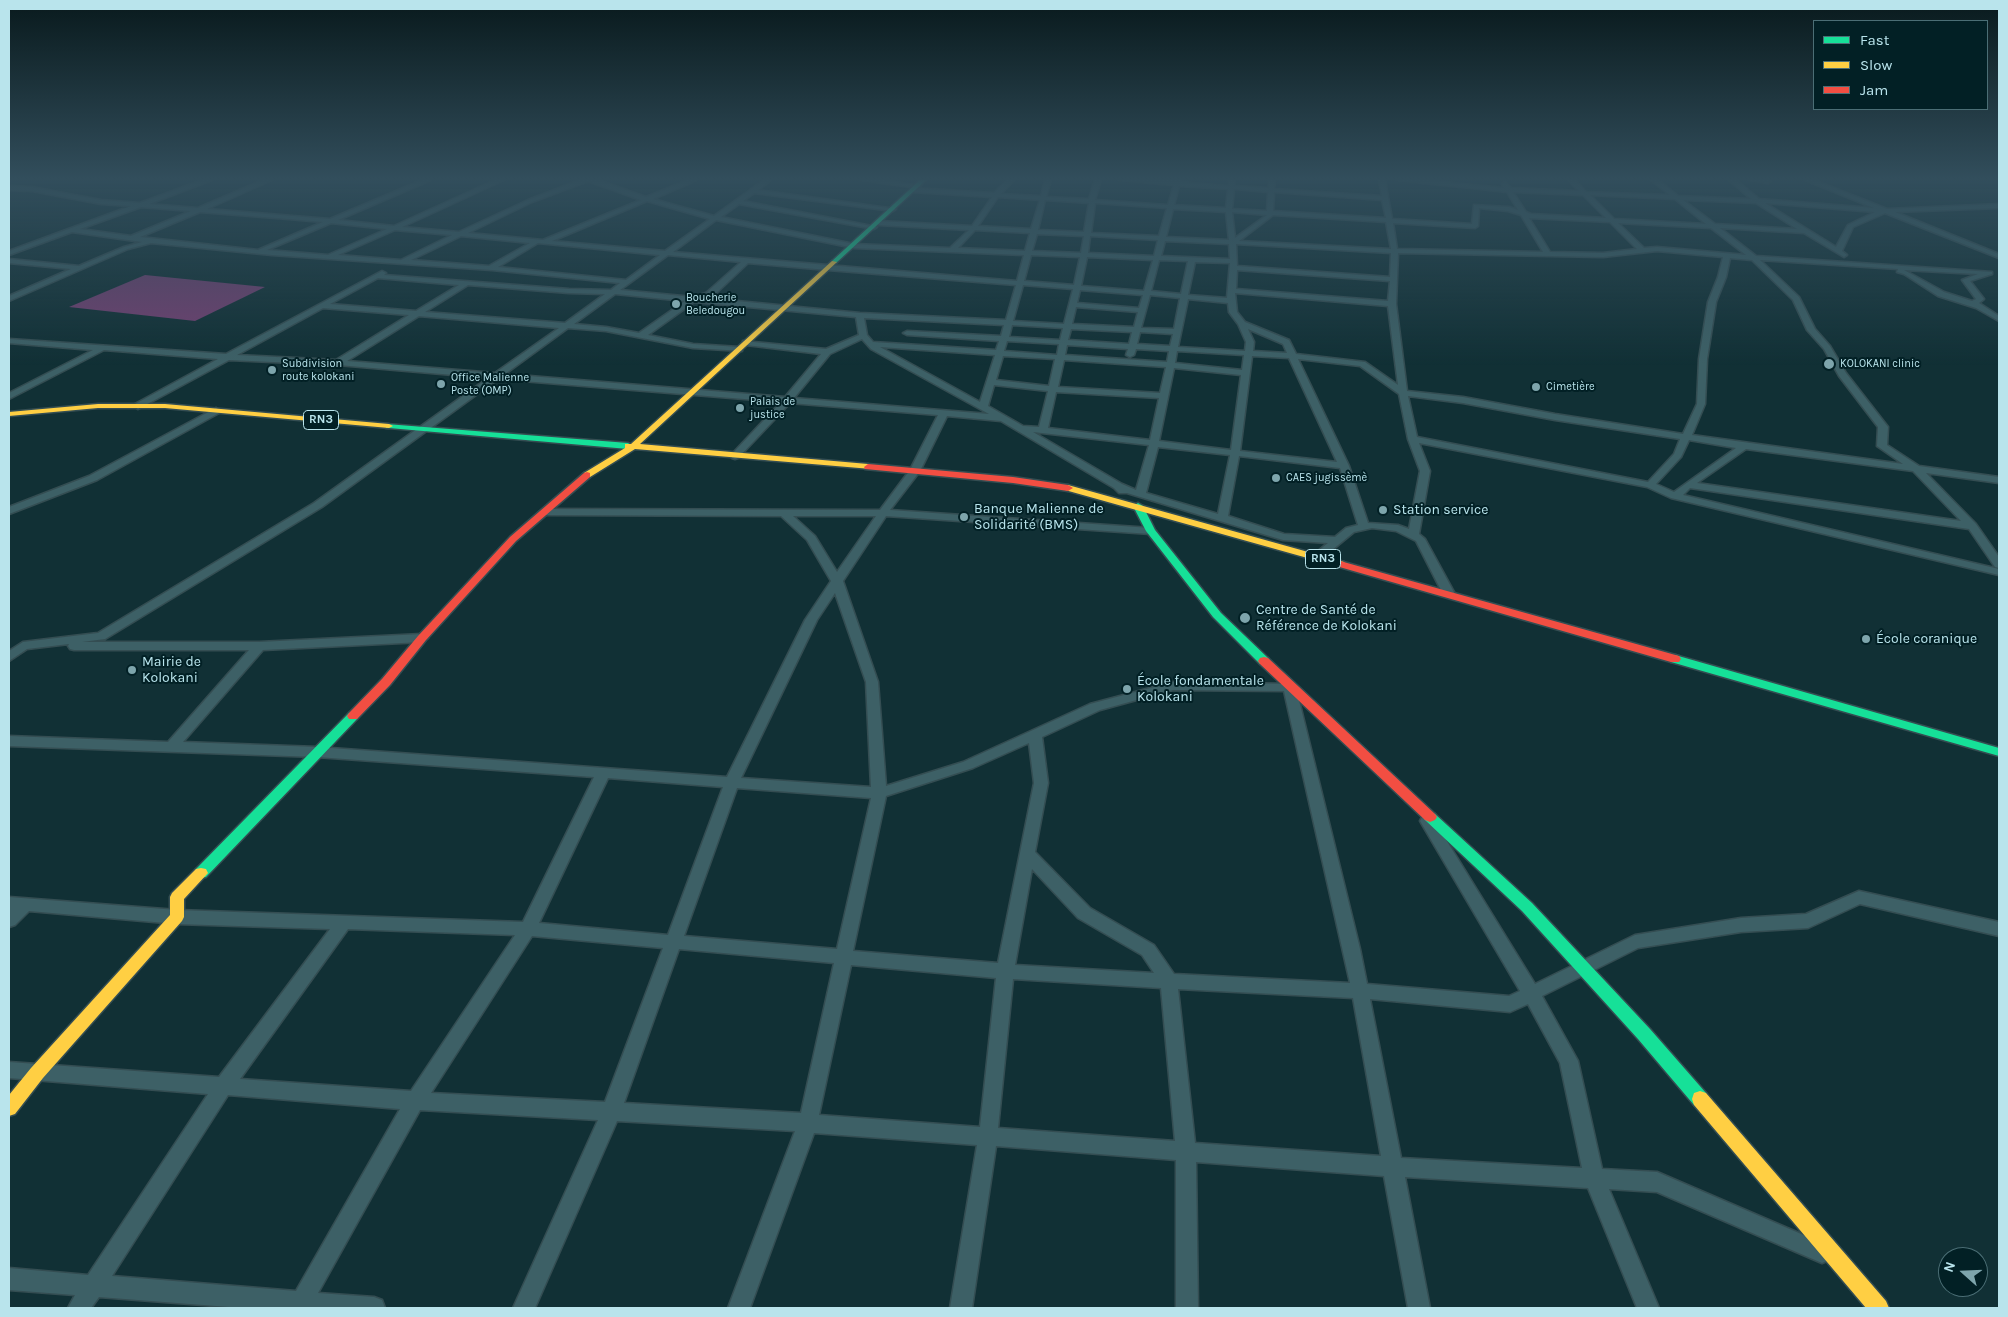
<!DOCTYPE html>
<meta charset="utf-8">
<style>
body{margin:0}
#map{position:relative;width:2008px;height:1317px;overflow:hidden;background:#113035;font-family:Karla,sans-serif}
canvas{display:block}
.frame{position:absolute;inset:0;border:10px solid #b9e4ec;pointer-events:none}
.legend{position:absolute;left:1813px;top:20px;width:175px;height:90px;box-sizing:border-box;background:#022025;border:1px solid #4b6e75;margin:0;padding:6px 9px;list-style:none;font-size:15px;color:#b9e4ec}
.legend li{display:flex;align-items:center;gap:10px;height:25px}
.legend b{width:25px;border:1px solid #4b6e75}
.north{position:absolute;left:1938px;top:1247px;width:50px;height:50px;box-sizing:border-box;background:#022025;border:1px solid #4b6e75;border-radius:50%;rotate:290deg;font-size:14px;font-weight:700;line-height:20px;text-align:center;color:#b9e4ec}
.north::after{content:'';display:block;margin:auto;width:18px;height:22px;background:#7ea5ac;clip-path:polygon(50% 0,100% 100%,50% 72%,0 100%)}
</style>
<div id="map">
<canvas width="2008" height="1317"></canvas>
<div class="frame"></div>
<ul class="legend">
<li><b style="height:6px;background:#16e098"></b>Fast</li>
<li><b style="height:6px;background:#ffcf43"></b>Slow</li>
<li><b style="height:6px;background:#f24e42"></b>Jam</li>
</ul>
<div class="north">N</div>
</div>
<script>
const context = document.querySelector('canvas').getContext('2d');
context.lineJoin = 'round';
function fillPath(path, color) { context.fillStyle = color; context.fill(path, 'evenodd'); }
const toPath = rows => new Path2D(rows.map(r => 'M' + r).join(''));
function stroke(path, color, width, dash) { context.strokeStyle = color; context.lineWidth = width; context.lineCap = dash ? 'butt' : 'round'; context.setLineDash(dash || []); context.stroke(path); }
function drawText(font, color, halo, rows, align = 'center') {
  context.font = font + ' Karla,sans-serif'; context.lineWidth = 4; context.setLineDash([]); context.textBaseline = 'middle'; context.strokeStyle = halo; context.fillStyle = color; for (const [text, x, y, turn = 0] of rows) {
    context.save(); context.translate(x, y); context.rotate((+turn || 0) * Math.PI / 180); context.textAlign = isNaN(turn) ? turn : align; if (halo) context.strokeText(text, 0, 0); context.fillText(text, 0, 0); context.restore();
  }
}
fillPath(toPath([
 [145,275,265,287,195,321,69,307]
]), '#734072');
const street = toPath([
 [202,180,212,180,149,204,198,208,263,180,272,180,207,209,330,219,422,180,431,180,338,220,394,226,495,180,504,180,402,227,459,232,528,200,580,180,598,180,646,197,688,180,697,180,653,199,714,216,764,180,771,180,758,190,896,209,893,211,754,193,743,201,877,227,874,229,739,204,721,217,854,244,950,248,969,230,879,225,876,223,879,221,972,226,992,197,913,192,910,190,913,188,994,193,1007,180,1014,180,1001,194,1041,196,1045,180,1051,180,1046,197,1089,199,1095,180,1101,180,1095,200,1168,205,1174,185,1119,180,1181,180,1180,182,1229,186,1229,180,1235,180,1234,186,1269,188,1269,180,1275,180,1274,189,1382,196,1379,180,1385,180,1392,219,1472,224,1474,205,1509,207,1518,210,1507,192,1397,180,1423,180,1504,188,1502,184,1505,182,1511,188,1579,191,1568,180,1575,180,1586,192,1670,195,1651,180,1658,180,1678,196,1751,199,1729,180,1736,180,1759,199,1874,208,1805,180,1814,180,1887,209,1999,204,1999,208,1895,212,1999,254,1999,258,1885,213,1853,227,1842,251,1847,255,1844,257,1804,233,1720,228,1756,256,1992,272,1992,274,1970,281,1984,299,1979,303,1999,316,1999,321,1976,308,1938,296,1904,274,1897,272,1898,269,1760,260,1799,297,1815,329,1830,346,1846,373,1888,427,1887,445,1919,466,1999,477,1999,483,1926,473,1976,524,1999,557,1999,568,1995,567,1969,529,1690,488,1683,495,1999,569,1999,575,1671,498,1647,487,1419,443,1430,471,1419,534,1425,539,1455,594,1449,597,1443,594,1416,541,1396,531,1372,528,1354,532,1321,559,1313,559,1311,557,1313,555,1328,543,1283,540,1127,493,1119,493,1114,488,1001,421,947,416,920,471,890,510,1151,528,1156,531,1151,534,886,516,843,581,878,682,886,786,963,762,1090,704,1173,682,1295,684,1360,949,1367,984,1509,996,1520,991,1420,821,1422,817,1427,815,1432,817,1535,984,1635,935,1741,918,1806,914,1859,891,1999,922,1999,936,1860,904,1808,928,1741,932,1638,948,1542,996,1578,1061,1602,1169,1657,1172,1829,1246,1832,1253,1829,1260,1822,1263,1657,1192,1609,1189,1659,1308,1637,1308,1588,1188,1405,1177,1430,1308,1408,1308,1384,1176,1196,1162,1198,1308,1176,1308,1176,1160,996,1146,972,1308,950,1308,977,1145,814,1133,750,1308,728,1308,795,1131,617,1121,535,1308,513,1308,598,1120,420,1110,318,1293,374,1297,382,1300,385,1308,242,1308,99,1297,91,1308,68,1308,75,1295,9,1290,9,1268,88,1275,208,1094,9,1078,9,1062,219,1077,330,929,177,924,29,911,15,925,9,927,9,897,177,910,523,922,594,777,317,757,9,746,9,736,168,742,249,650,74,650,70,649,68,646,69,644,27,649,9,661,9,651,23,642,98,633,314,503,488,378,338,365,229,360,138,409,134,406,135,404,218,359,104,350,9,399,9,393,93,350,9,343,9,339,226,354,382,271,386,273,384,275,569,289,611,290,620,283,492,270,272,255,151,243,128,249,9,301,9,296,71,269,9,263,9,259,79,266,124,247,142,242,72,232,9,255,9,251,131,206,101,204,32,191,9,190,9,186,32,187,101,200,140,203,202,180],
 [588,181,641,200,543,240,468,233,532,202,588,181],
 [1179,186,1228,189,1226,208,1174,205,1179,186],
 [1234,189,1268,192,1267,211,1232,209,1234,189],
 [1274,192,1382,200,1386,218,1273,211,1274,192],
 [1513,192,1583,195,1606,218,1531,214,1526,212,1513,192],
 [1590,195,1675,199,1706,224,1614,219,1590,195],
 [998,197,1040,200,1031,229,978,226,998,197],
 [1045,200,1089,203,1084,232,1038,230,1045,200],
 [1683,200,1756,203,1797,229,1715,224,1683,200],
 [647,201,710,219,665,251,552,241,647,201],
 [1095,203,1167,208,1159,236,1091,233,1095,203],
 [1765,203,1875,212,1848,225,1836,247,1765,203],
 [141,207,191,211,131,236,80,229,141,207],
 [1479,208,1508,211,1521,215,1543,252,1397,249,1393,223,1475,228,1478,226,1479,208],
 [1173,209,1226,212,1229,240,1166,237,1173,209],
 [200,212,289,219,323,222,258,250,140,237,200,212],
 [1232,212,1267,215,1235,238,1232,212],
 [1273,215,1386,222,1391,249,1239,241,1273,215],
 [1529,218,1610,222,1637,249,1603,253,1550,252,1529,218],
 [716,220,854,248,1024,255,1017,281,673,252,716,220],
 [331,223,387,229,328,255,267,250,331,223],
 [1618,223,1711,228,1746,255,1657,247,1644,248,1618,223],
 [395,230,452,235,401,260,338,255,395,230],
 [975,230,1030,233,1025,251,958,248,975,230],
 [1037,234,1084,236,1081,253,1032,251,1037,234],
 [461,236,530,243,489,266,411,260,461,236],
 [1090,236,1158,240,1154,256,1088,253,1090,236],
 [1165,241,1229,244,1230,259,1161,256,1165,241],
 [538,243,660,255,626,280,498,267,538,243],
 [1236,244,1391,253,1390,277,1237,266,1236,244],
 [1657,251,1723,257,1718,277,1708,302,1699,359,1697,404,1683,434,1555,414,1463,397,1407,391,1396,304,1398,253,1603,257,1657,251],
 [668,255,741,262,706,293,693,297,620,290,668,255],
 [1031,255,1080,257,1074,285,1024,281,1031,255],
 [1087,257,1153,260,1144,291,1081,286,1087,257],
 [1730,258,1752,260,1793,300,1807,330,1824,349,1839,376,1878,427,1877,446,1903,464,1692,435,1705,404,1707,359,1716,302,1726,277,1730,258],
 [1159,260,1188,261,1181,294,1151,291,1159,260],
 [1195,262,1230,263,1227,298,1188,295,1195,262],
 [748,263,828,270,1016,285,1006,320,860,313,706,298,712,297,748,263],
 [1237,270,1390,281,1388,301,1236,289,1237,270],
 [1904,270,1978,274,1962,280,1976,299,1972,301,1944,292,1904,270],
 [378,278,459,285,416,311,330,304,378,278],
 [468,285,569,293,605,294,565,323,425,312,468,285],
 [1023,285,1073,289,1064,324,1013,321,1023,285],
 [1080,290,1143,295,1139,308,1077,303,1080,290],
 [1235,293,1388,306,1398,385,1365,362,1296,354,1289,340,1245,322,1237,312,1235,293],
 [615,294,616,294,685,301,639,333,606,327,574,324,615,294],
 [1150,295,1180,298,1174,329,1141,328,1150,295],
 [1188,299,1228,303,1229,312,1238,324,1246,342,1245,351,1178,347,1188,299],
 [694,302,856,317,859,335,826,349,743,341,743,345,746,345,821,354,785,397,505,374,568,328,606,331,693,348,742,351,742,347,739,347,693,344,648,335,694,302],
 [1076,307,1138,312,1134,327,1072,324,1076,307],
 [323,308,409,315,336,360,237,355,323,308],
 [419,316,559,328,495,373,347,361,419,316],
 [864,318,1004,325,1001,336,907,331,903,333,907,335,999,341,996,350,873,342,867,335,864,318],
 [1012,325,1063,328,1060,340,1009,337,1012,325],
 [1071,329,1132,332,1129,344,1068,340,1071,329],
 [1248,329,1283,344,1287,353,1253,351,1254,342,1248,329],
 [1140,332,1173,334,1170,346,1137,344,1140,332],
 [862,339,871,349,989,414,794,398,830,354,862,339],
 [1007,341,1059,344,1057,355,1004,351,1007,341],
 [1067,345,1128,349,1126,355,1130,357,1134,355,1136,349,1169,351,1167,362,1065,355,1067,345],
 [880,347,995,355,980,402,880,347],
 [1177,351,1244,355,1242,370,1175,363,1177,351],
 [1003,356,1055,359,1049,386,996,380,1003,356],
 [1252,356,1289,358,1337,462,1240,451,1252,356],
 [1298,359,1360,366,1399,394,1408,439,1420,471,1409,529,1398,525,1368,523,1349,466,1298,359],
 [1064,360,1166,367,1160,393,1058,387,1064,360],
 [1174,368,1241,375,1231,450,1159,441,1174,368],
 [498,379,781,402,732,454,732,458,735,459,738,458,790,403,938,415,910,470,880,510,544,509,539,512,544,515,781,516,807,540,831,581,805,620,727,777,317,747,183,742,263,650,422,642,428,638,422,634,259,642,82,642,105,639,322,507,498,379],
 [994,385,1048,391,1039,427,1023,426,988,406,994,385],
 [1056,392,1159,398,1150,440,1048,428,1056,392],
 [1408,396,1463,403,1555,420,1680,439,1674,454,1648,482,1417,437,1408,396],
 [1033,432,1149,445,1136,490,1122,484,1033,432],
 [1689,440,1736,448,1674,492,1656,484,1681,457,1689,440],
 [1158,447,1230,455,1218,514,1146,493,1158,447],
 [1746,449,1913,471,1961,521,1697,483,1746,449],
 [1239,456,1340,468,1358,525,1346,528,1335,537,1284,534,1228,516,1239,456],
 [793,516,876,516,837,572,815,536,793,516],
 [835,593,866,682,871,787,741,778,817,620,835,593],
 [1173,690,1284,691,1350,983,1174,974,1154,945,1090,908,1035,852,1048,783,1042,737,1100,710,1173,690],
 [1029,743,1034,783,998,963,853,951,886,796,973,768,1029,743],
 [608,778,723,787,668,935,539,923,608,778],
 [737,788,871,798,837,949,684,936,737,788],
 [1032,869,1078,918,1142,955,1154,973,1015,965,1032,869],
 [348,929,515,935,411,1091,240,1079,348,929],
 [532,936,663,948,605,1102,431,1093,532,936],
 [679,949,834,963,801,1113,624,1103,679,949],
 [851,965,996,978,980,1127,819,1115,851,965],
 [1013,979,1161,988,1175,1141,998,1128,1013,979],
 [1178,989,1353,998,1381,1156,1195,1143,1178,989],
 [1370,999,1510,1012,1528,1004,1560,1063,1582,1168,1401,1158,1370,999],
 [228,1095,400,1109,296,1291,112,1276,228,1095],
 [861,180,883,180,921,186,918,188,861,180],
 [1749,180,1770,180,1771,181,1768,183,1749,180],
 [216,408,221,411,219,413,97,480,9,514,9,507,89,476,216,408]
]);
const fast = toPath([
 [920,180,926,180,836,263,832,263,832,261,920,180],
 [386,424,628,443,632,446,628,449,389,428,386,428,386,424],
 [1138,503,1143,506,1155,530,1221,613,1268,658,1270,661,1268,664,1260,664,1213,617,1146,531,1133,506,1138,503],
 [1675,655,1999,748,1999,756,1671,662,1669,659,1675,655],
 [353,712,359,716,357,719,206,877,201,878,196,877,194,873,196,869,349,713,353,712],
 [1430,812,1435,814,1532,903,1650,1029,1706,1093,1708,1099,1706,1105,1700,1107,1694,1105,1638,1039,1522,911,1425,820,1423,817,1425,814,1430,812]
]);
const slow = toPath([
 [832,261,837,262,640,444,868,464,872,467,871,469,635,449,590,477,584,477,584,473,625,448,625,444,631,444,832,261],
 [98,404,165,404,389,424,393,426,389,428,165,408,98,408,9,416,9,412,98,404],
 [1068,485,1344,562,1345,564,1344,566,1336,566,1065,490,1065,486,1068,485],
 [201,868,206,869,208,873,184,899,184,917,182,921,43,1078,15,1114,9,1116,9,1095,31,1068,170,915,170,897,172,893,196,869,201,868],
 [1700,1091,1706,1093,1886,1301,1889,1308,1866,1308,1694,1105,1692,1099,1694,1093,1700,1091]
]);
const jam = toPath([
 [868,464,1013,477,1068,485,1073,488,1068,491,1013,483,865,469,864,467,868,464],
 [587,472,590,473,590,477,516,541,426,640,390,685,357,719,349,719,347,716,349,713,382,679,418,636,510,537,584,473,587,472],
 [1340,561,1679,656,1681,659,1679,662,1671,662,1336,566,1335,564,1340,561],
 [1264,657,1268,658,1435,814,1437,817,1435,820,1430,822,1425,820,1260,664,1258,661,1260,658,1264,657]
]);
stroke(street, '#344d52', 3);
stroke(fast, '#344d52', 3);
stroke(slow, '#344d52', 3);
stroke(jam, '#344d52', 3);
fillPath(street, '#3d6066');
fillPath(fast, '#16e098');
fillPath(slow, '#ffcf43');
fillPath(jam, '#f24e42');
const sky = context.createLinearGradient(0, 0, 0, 365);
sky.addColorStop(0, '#091a1d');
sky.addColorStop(0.49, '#324e5c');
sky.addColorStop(1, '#324e5c00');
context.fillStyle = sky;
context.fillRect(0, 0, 2008, 365);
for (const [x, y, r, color] of [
 [676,304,5,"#7ea5ac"],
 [1829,364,6,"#7ea5ac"],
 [272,370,5,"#7ea5ac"],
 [441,384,5,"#7ea5ac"],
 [1536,387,5,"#7ea5ac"],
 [740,408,5,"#7ea5ac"],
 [1276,478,5,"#7ea5ac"],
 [1383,510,5,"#7ea5ac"],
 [964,517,5,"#7ea5ac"],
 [1245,618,6,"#7ea5ac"],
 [1866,639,5,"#7ea5ac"],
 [132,670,5,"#7ea5ac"],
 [1127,689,5,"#7ea5ac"]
]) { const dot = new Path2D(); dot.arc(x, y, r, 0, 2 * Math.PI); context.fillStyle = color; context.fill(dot); stroke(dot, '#022025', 2); }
drawText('11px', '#b9e4ec', '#022025', [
 ["Boucherie",686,298],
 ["Beledougou",686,311],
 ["Subdivision",282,364],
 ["route kolokani",282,377],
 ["KOLOKANI clinic",1840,364],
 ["Office Malienne",451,378],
 ["Poste (OMP)",451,391],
 ["Cimetière",1546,387],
 ["Palais de",750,402],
 ["justice",750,415],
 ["CAES jugissèmè",1286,478]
], 'left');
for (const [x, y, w] of [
 [321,420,35],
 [1323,559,35]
]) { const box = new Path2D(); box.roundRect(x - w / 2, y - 9.5, w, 19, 4); context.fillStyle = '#022025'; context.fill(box); stroke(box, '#b9e4ec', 1); }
drawText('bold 12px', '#b9e4ec', null, [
 ["RN3",321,420],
 ["RN3",1323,559]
]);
drawText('14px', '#b9e4ec', '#022025', [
 ["Banque Malienne de",974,509],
 ["Solidarité (BMS)",974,525],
 ["Station service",1393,510],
 ["Centre de Santé de",1256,610],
 ["Référence de Kolokani",1256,626],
 ["École coranique",1876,639],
 ["Mairie de",142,662],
 ["Kolokani",142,678],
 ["École fondamentale",1137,681],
 ["Kolokani",1137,697]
], 'left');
</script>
